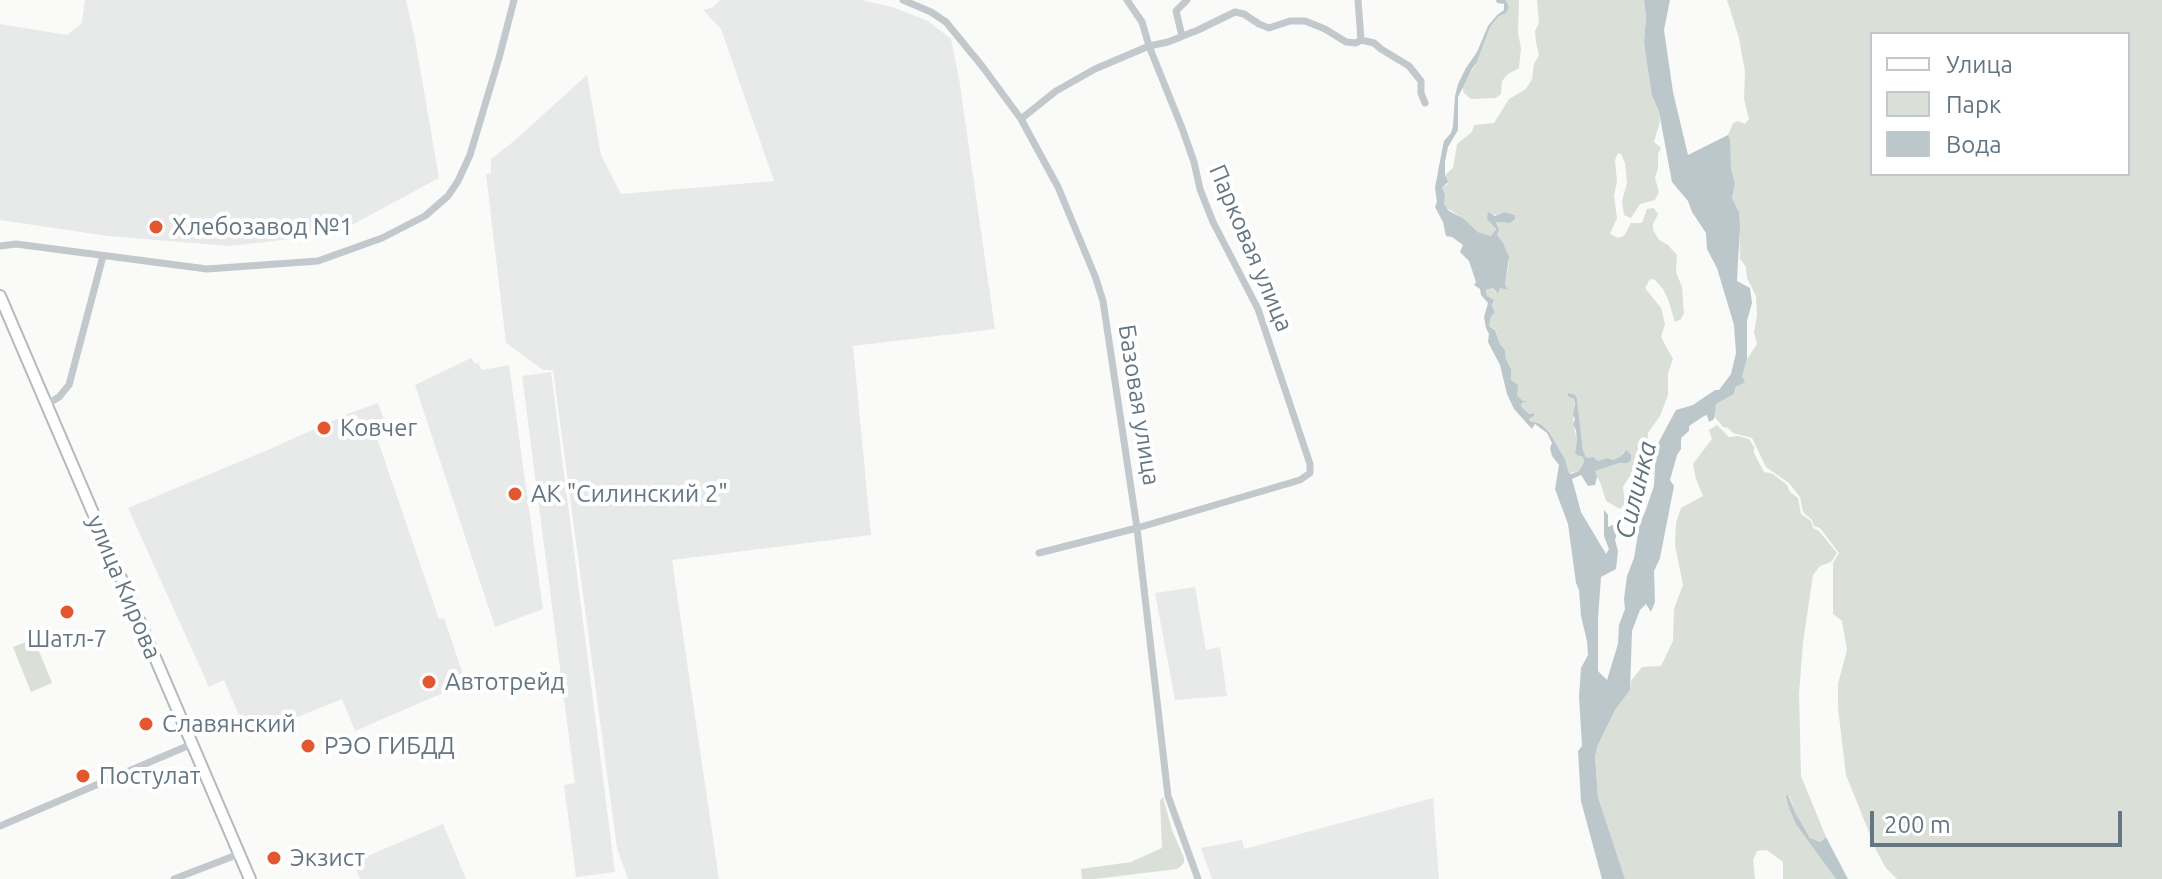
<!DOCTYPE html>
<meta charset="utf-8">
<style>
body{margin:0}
#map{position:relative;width:2162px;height:879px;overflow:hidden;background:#fafaf8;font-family:Ubuntu,sans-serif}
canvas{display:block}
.legend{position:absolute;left:1870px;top:32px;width:260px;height:144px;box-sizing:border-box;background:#fff;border:2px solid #c1c8cd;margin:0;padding:10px 14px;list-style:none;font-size:24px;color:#657683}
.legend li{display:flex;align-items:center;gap:16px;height:40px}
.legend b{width:40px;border:2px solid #c1c8cd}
.scale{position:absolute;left:1870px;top:811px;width:252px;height:36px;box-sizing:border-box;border:4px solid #657683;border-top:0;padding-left:10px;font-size:24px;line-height:28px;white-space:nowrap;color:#657683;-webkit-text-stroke:6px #fff;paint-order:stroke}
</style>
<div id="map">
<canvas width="2162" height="879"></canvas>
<ul class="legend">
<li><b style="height:10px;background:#fff"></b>Улица</li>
<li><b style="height:22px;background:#dadfd7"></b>Парк</li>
<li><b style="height:22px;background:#bbc7cb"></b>Вода</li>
</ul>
<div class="scale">200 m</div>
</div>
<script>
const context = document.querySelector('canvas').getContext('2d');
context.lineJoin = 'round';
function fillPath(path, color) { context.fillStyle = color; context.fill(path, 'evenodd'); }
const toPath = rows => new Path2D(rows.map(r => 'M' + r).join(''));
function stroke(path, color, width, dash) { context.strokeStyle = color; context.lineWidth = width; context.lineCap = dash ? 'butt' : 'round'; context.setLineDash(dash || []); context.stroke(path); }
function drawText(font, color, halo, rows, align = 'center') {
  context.font = font + ' Ubuntu,sans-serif'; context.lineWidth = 8; context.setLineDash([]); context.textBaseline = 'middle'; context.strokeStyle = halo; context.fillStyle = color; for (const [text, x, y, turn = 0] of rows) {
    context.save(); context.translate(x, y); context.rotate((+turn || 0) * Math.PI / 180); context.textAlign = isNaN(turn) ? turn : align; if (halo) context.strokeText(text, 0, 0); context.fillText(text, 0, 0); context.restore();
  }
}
fillPath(toPath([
 [85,0,406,0,415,39,439,178,335,234,230,246,108,236,0,220,0,24,67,35,82,23],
 [720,0,861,0,892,7,928,21,951,39,959,78,995,329,853,346,871,535,672,560,719,879,628,879,617,848,553,370,543,370,506,343,486,174,491,173,491,159,514,141,587,75,601,155,621,194,774,181,721,29,703,10,713,7],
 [471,358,475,364,478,363,482,370,509,365,543,609,495,627,415,385],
 [551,372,615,872,576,877,564,785,575,783,522,376],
 [378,403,389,433,377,438,439,619,444,618,466,683,355,731,342,699,248,737,224,680,209,687,128,508,270,449,350,413],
 [1195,587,1206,650,1220,647,1227,696,1175,700,1155,593],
 [1433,798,1439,879,1212,879,1201,848,1242,840,1244,849],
 [443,824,466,879,360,879,353,862]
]), '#e8e9e9');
fillPath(toPath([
 [1506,0,1519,0,1518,33,1521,48,1519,68,1508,74,1502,81,1501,94,1496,98,1471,99,1464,93,1462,87,1477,62,1490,27,1498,17,1503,15,1509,6],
 [1537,0,1644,0,1646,16,1644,43,1653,100,1659,112,1660,121,1654,142,1661,148,1658,154,1658,168,1655,178,1659,192,1655,200,1640,204,1631,218,1624,215,1622,201,1627,183,1625,163,1621,154,1618,153,1615,160,1617,182,1614,196,1617,218,1610,234,1618,238,1624,236,1631,223,1642,223,1647,209,1654,208,1658,214,1653,224,1653,230,1659,240,1668,245,1677,255,1676,272,1682,287,1684,313,1681,319,1675,322,1668,299,1663,289,1655,280,1650,279,1645,288,1661,308,1665,324,1661,337,1673,359,1668,373,1668,395,1660,416,1648,433,1646,452,1654,474,1649,476,1638,473,1629,477,1623,487,1625,504,1620,509,1606,501,1600,482,1594,471,1619,463,1628,463,1631,459,1631,453,1624,451,1620,457,1613,460,1609,458,1598,461,1593,457,1586,458,1583,450,1577,399,1573,398,1575,407,1573,422,1578,445,1575,451,1583,457,1584,462,1579,471,1569,473,1565,459,1549,432,1541,424,1530,421,1529,419,1534,416,1533,413,1529,414,1521,406,1522,403,1527,401,1523,401,1517,395,1511,380,1511,369,1506,359,1505,350,1500,344,1495,329,1489,326,1491,317,1495,312,1492,306,1494,302,1487,296,1486,290,1493,288,1496,293,1499,293,1498,289,1500,288,1508,290,1505,285,1509,262,1497,235,1499,230,1496,222,1508,223,1515,215,1504,212,1497,215,1492,214,1490,223,1495,227,1495,230,1492,236,1478,232,1463,218,1447,208,1444,204,1445,194,1442,188,1448,184,1445,175,1453,168,1457,144,1472,132,1474,125,1494,123,1509,99,1526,89,1532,79,1534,64,1539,55,1536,42,1535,31,1539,23],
 [1727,0,2162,0,2162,879,1897,879,1886,868,1877,852,1846,775,1838,708,1838,684,1847,650,1842,621,1833,614,1833,563,1839,553,1820,528,1814,526,1812,520,1803,512,1800,497,1789,483,1766,467,1752,438,1733,433,1728,428,1723,427,1713,415,1716,404,1734,394,1747,359,1757,344,1754,332,1757,316,1756,296,1747,278,1746,267,1740,259,1739,212,1732,198,1735,184,1731,168,1728,135,1733,123,1738,121,1745,124,1749,119,1744,99,1745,72,1739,38],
 [1872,34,2128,34,2128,174,1872,174],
 [1717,425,1729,437,1738,436,1749,439,1754,447,1754,453,1764,472,1773,474,1787,485,1790,492,1798,498,1801,514,1811,521,1813,528,1819,531,1837,553,1831,562,1820,566,1813,575,1803,642,1799,693,1801,776,1826,837,1820,842,1810,838,1795,812,1789,795,1789,808,1836,879,1783,879,1783,862,1767,850,1757,851,1753,860,1755,879,1625,879,1598,797,1595,756,1598,745,1615,710,1630,690,1631,681,1642,667,1661,666,1673,641,1674,609,1683,585,1675,545,1676,523,1681,508,1703,496,1696,479,1693,464,1712,439,1709,430],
 [34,639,52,683,31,692,13,647],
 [1163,797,1172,830,1184,858,1184,863,1180,867,1177,869,1095,879,1082,879,1081,869,1131,862,1162,848,1160,801]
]), '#dadfd7');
fillPath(toPath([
 [1496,0,1506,0,1509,7,1506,13,1498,17,1490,27,1477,62,1472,69,1458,97,1458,130,1448,147,1445,162,1445,175,1448,182,1442,188,1445,194,1444,204,1449,211,1463,218,1478,232,1491,236,1496,229,1487,219,1488,212,1495,216,1504,212,1515,215,1515,219,1510,223,1496,222,1499,230,1497,235,1503,243,1509,257,1505,285,1508,290,1500,288,1498,294,1493,288,1486,290,1487,296,1494,300,1492,306,1495,312,1491,317,1489,326,1495,330,1500,344,1505,350,1506,359,1511,369,1511,380,1518,385,1517,395,1523,401,1528,401,1522,403,1521,406,1529,414,1534,413,1534,416,1529,419,1530,421,1541,424,1549,432,1565,459,1569,473,1571,474,1579,471,1584,462,1583,457,1577,455,1575,453,1577,442,1576,430,1573,424,1575,419,1573,414,1575,405,1574,399,1568,396,1568,393,1575,395,1577,399,1583,450,1586,458,1593,457,1598,461,1608,458,1613,460,1620,457,1626,450,1631,454,1631,460,1628,463,1619,463,1595,471,1597,477,1595,485,1588,486,1581,475,1572,479,1581,512,1606,554,1609,549,1604,536,1604,510,1608,515,1608,527,1615,524,1618,531,1615,540,1618,551,1616,569,1601,577,1598,618,1598,671,1607,680,1618,644,1619,625,1625,609,1624,599,1627,576,1634,558,1640,522,1645,512,1654,486,1656,447,1676,410,1693,405,1715,390,1719,390,1731,374,1736,353,1734,325,1717,268,1707,249,1706,233,1692,212,1688,201,1672,182,1659,112,1652,96,1644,43,1646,16,1644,0,1670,0,1664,30,1673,92,1688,155,1728,135,1730,140,1731,168,1735,184,1732,198,1739,212,1740,226,1737,281,1750,288,1752,303,1747,321,1747,359,1742,376,1745,382,1736,387,1734,394,1716,404,1714,419,1709,422,1707,415,1704,416,1689,426,1689,431,1681,438,1681,449,1677,455,1670,480,1674,486,1660,558,1654,571,1655,602,1651,612,1646,604,1640,610,1632,631,1630,690,1615,710,1598,745,1595,756,1598,797,1625,879,1602,879,1581,801,1578,751,1582,746,1579,696,1581,668,1588,655,1587,641,1581,616,1579,590,1576,583,1568,524,1555,489,1559,465,1552,456,1550,448,1552,443,1547,433,1535,424,1532,429,1514,409,1507,394,1500,365,1488,342,1489,334,1486,328,1484,317,1488,303,1481,295,1480,289,1474,285,1476,282,1469,261,1460,252,1463,245,1452,237,1446,236,1443,222,1435,207,1437,202,1435,188,1439,166,1444,141,1451,133,1453,126,1455,96,1458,84,1466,68,1477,52,1488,26,1497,15,1504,10,1504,4,1497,3],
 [1788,795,1795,812,1810,838,1820,842,1826,837,1848,879,1836,879,1796,824,1789,808,1786,796]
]), '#bbc7cb');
const secondary = toPath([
 [0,296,250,879]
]);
stroke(secondary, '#b3babf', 14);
stroke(toPath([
 [903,0,931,12,946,22,982,66,1021,119,1058,187,1095,276,1103,301,1137,528,1168,796,1198,879],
 [1358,0,1361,40,1374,43,1381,49,1409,66,1421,81,1421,93,1425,103],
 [1182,36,1176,11,1187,0],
 [1021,119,1056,91,1095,69,1149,46,1168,42,1198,30,1235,12,1244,14,1259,24,1269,28,1290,21,1305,21,1325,29,1346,42,1356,43,1361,40],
 [0,246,16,244,207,269,318,261,382,238,425,216,448,196,458,181,470,155,499,58,514,0],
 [46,405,59,397,69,385,103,256],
 [1039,553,1137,528,1300,480,1310,473,1310,464,1258,309,1213,222,1200,189,1194,162,1182,128,1149,46,1142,22,1127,0],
 [0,826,192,744],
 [174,879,239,854]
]), '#c3c8cc', 7);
stroke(secondary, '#fff', 10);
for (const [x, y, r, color] of [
 [156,227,8,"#e4572e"],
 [324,428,8,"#e4572e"],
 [515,494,8,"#e4572e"],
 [67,612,8,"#e4572e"],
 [429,682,8,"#e4572e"],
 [146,724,8,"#e4572e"],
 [308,746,8,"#e4572e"],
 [83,776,8,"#e4572e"],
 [274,858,8,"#e4572e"]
]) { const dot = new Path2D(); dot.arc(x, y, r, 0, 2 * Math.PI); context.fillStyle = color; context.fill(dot); stroke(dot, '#fff', 3); }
drawText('24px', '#657683', '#fff', [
 ["Хлебозавод №1",172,227],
 ["Ковчег",340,428],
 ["АК \"Силинский 2\"",531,494],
 ["Шатл-7",67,639,"center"],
 ["Автотрейд",445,682],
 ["Славянский",162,724],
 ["РЭО ГИБДД",324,746],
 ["Постулат",99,776],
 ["Экзист",290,858]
], 'left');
drawText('24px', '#657683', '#fff', [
 ["Парковая улица",1251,248,67],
 ["Базовая улица",1139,405,81],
 ["улица Кирова",124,587,67]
]);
drawText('italic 26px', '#60757c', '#fff', [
 ["Силинка",1636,490,-76]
]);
</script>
